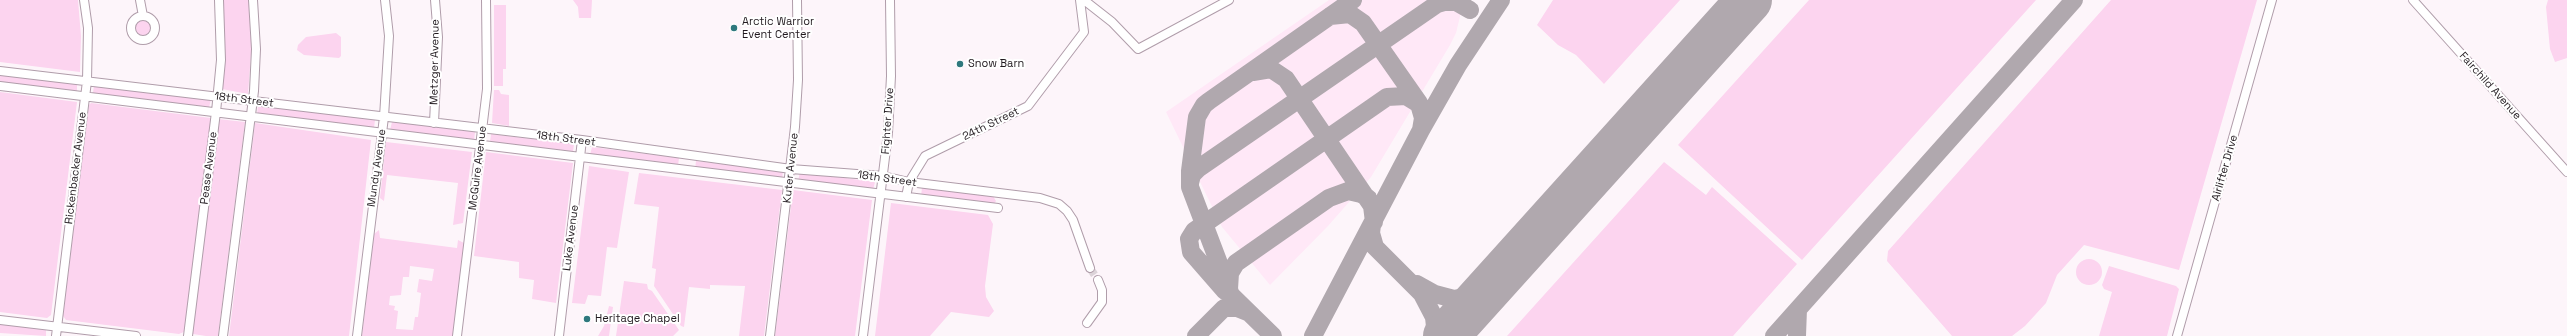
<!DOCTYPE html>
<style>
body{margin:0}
canvas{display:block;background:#fdf5fa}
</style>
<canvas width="2567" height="336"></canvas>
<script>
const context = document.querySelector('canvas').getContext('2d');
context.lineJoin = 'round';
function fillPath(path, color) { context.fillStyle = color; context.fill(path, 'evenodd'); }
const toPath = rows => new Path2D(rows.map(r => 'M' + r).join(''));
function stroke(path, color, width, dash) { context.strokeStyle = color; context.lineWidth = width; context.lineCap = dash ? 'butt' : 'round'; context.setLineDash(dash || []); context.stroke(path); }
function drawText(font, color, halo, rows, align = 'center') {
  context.font = font + ' "Space Grotesk",sans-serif'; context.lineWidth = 4; context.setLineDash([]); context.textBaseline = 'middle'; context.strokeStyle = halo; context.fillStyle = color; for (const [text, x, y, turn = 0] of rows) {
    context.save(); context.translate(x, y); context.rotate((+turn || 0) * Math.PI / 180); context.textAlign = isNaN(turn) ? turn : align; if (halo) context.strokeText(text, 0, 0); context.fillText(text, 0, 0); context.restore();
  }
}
fillPath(toPath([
 [1329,0,1464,0,1456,33,1450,45,1371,177,1328,226,1270,285,1222,227,1166,112]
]), '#ffe8f7');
fillPath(toPath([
 [0,0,78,0,81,36,80,72,0,62],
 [222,0,249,0,252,41,248,94,222,89,224,40],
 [573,0,592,0,591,18,579,18,578,7],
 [1553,0,1680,0,1604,84,1576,55,1558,45,1537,25],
 [1809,0,2036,0,1802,260,1678,145],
 [2111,0,2257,0,2179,270,2084,245,2057,275,2046,303,2025,326,2012,336,1952,336,1887,261,1888,251],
 [2548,0,2567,0,2567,58,2555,62,2550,49,2546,7],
 [494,5,506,5,506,69,503,69,503,86,494,86],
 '135 28a9 9 0 1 1 18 0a9 9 0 1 1-18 0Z',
 [336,33,341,37,341,56,339,58,304,55,297,50,298,45,306,37],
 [0,73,77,83,77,92,0,82],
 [94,85,211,99,209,108,93,93],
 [494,90,499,90,501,94,509,95,509,126,492,123],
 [0,92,77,102,51,315,47,318,0,312],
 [91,103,211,118,186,331,179,334,66,320,63,316,89,105],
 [258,105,375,120,374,128,257,114],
 [218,119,245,122,218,336,206,336,193,334,192,331],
 [392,122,475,132,474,141,390,130],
 [255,123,371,140,349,336,229,336],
 [491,134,574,144,573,152,490,142],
 [386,142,472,152,463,223,453,225,458,183,387,175,384,201,380,198],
 [592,147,679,158,678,166,590,155],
 [486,152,573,163,556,303,532,299,534,280,519,278,519,262,474,256],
 [696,161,783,171,782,180,695,169],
 [1664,162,1706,195,1712,187,1797,264,1733,336,1507,336],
 [589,166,629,172,617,248,607,247,601,296,588,295,585,304,572,303],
 [800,172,868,181,875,182,873,190,798,181],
 [639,173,782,190,764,336,739,336,745,286,710,285,710,289,689,287,684,327,681,326,654,286,656,269,652,268,659,207,634,204],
 [922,187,993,196,996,201,994,204,921,197],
 [793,190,872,200,855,336,775,336],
 [891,203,988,215,993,224,985,286,986,297,994,311,989,317,951,312,930,336,875,336],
 [379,230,380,238,457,248,458,240,464,243,453,336,362,336,374,234],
 [410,266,434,269,432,281,419,279,417,292,421,293,418,317,415,317,413,330,396,329,398,311,394,310,395,306,389,305,390,296,401,295,403,277,409,277],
 '2076 272a13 13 0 1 1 26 0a13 13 0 1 1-26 0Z',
 [2109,266,2176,286,2179,289,2167,336,2099,336,2112,292,2104,289,2102,285],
 [624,281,647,284,648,289,652,291,679,330,673,336,616,336],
 [609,306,613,307,609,336,598,336,604,326],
 [0,323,46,329,46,336,0,333]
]), '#fcd4ef');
stroke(toPath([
 [1330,16,1350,14,1363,23,1419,103],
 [1253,72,1271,69,1286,79,1372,206,1374,222],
 [1190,183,1192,175,1199,168,1437,4,1444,2,1456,2,1470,10],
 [1372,225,1371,233,1375,247,1422,294,1434,317,1436,336],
 [1417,284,1435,294,1454,299,1473,296,1491,286],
 [1229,289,1230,273,1236,263,1329,198,1348,191,1361,194,1368,198],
 [1225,291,1191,252,1189,239,1194,231,1387,97,1406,96,1419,104,1423,118,1421,130],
 [1196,336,1224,308,1237,308,1247,312],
 [1273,336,1231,295,1190,187,1190,171,1197,117,1204,105,1209,101,1353,0],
 [1313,336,1421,130,1458,65,1501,0],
 [1774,336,2074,0],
 [1797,336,1798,309]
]), '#b0a8ae', 18);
stroke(toPath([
 [1446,336,1749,0]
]), '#b0a8ae', 46);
stroke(toPath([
 [1090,268,1098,280]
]), '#dcd4d9', 8, [8, 4]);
const minor = toPath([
 [140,0,143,16],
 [1084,0,1112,22,1138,49,1229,0],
 [2413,0,2567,172],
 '131 28a12 12 0 1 1 24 0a12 12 0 1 1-24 0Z',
 [0,71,582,140,791,169,883,176,909,182,1040,198,1059,204,1067,211,1073,220,1090,268],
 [0,86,998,208],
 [434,123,438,37,435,0],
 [906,197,909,182,925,156,1028,106,1084,32,1080,0],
 [0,320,136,336],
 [1087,323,1102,302,1102,290,1098,280],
 [56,336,87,81,88,28,84,0],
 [188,336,216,112,221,60,219,0],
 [223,336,254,91,256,49,253,0],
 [357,336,384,117,389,36,385,0],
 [457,336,487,89,486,0],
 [559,336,582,140],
 [770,336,795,127,798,80,797,0],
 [863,336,888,133,891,76,890,0],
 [2177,336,2272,0]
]);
stroke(minor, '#b09daa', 10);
stroke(minor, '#fff', 8);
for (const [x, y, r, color] of [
 [734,28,4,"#2e787d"],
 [960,64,4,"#2e787d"],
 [587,319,4,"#2e787d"]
]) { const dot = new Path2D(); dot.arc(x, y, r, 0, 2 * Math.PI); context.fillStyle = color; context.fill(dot); stroke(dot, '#fff', 1.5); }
drawText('11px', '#211a1f', '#fff', [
 ["Arctic Warrior",742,22],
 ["Event Center",742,35],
 ["Snow Barn",968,64],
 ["Heritage Chapel",595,319]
], 'left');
drawText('11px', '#211a1f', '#fff', [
 ["Metzger Avenue",435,62,-89],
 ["Fairchild Avenue",2490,86,48],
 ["18th Street",244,100,7],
 ["Fighter Drive",888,121,-86],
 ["24th Street",991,124,-26],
 ["18th Street",566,139,7],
 ["Rickenbacker Avenue",76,168,-83],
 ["Pease Avenue",209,168,-83],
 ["Mundy Avenue",377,168,-82],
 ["McGuire Avenue",478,168,-83],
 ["Kuter Avenue",791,168,-84],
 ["Airlifter Drive",2225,168,-74],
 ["18th Street",887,179,8],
 ["Luke Avenue",571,238,-83]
]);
</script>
